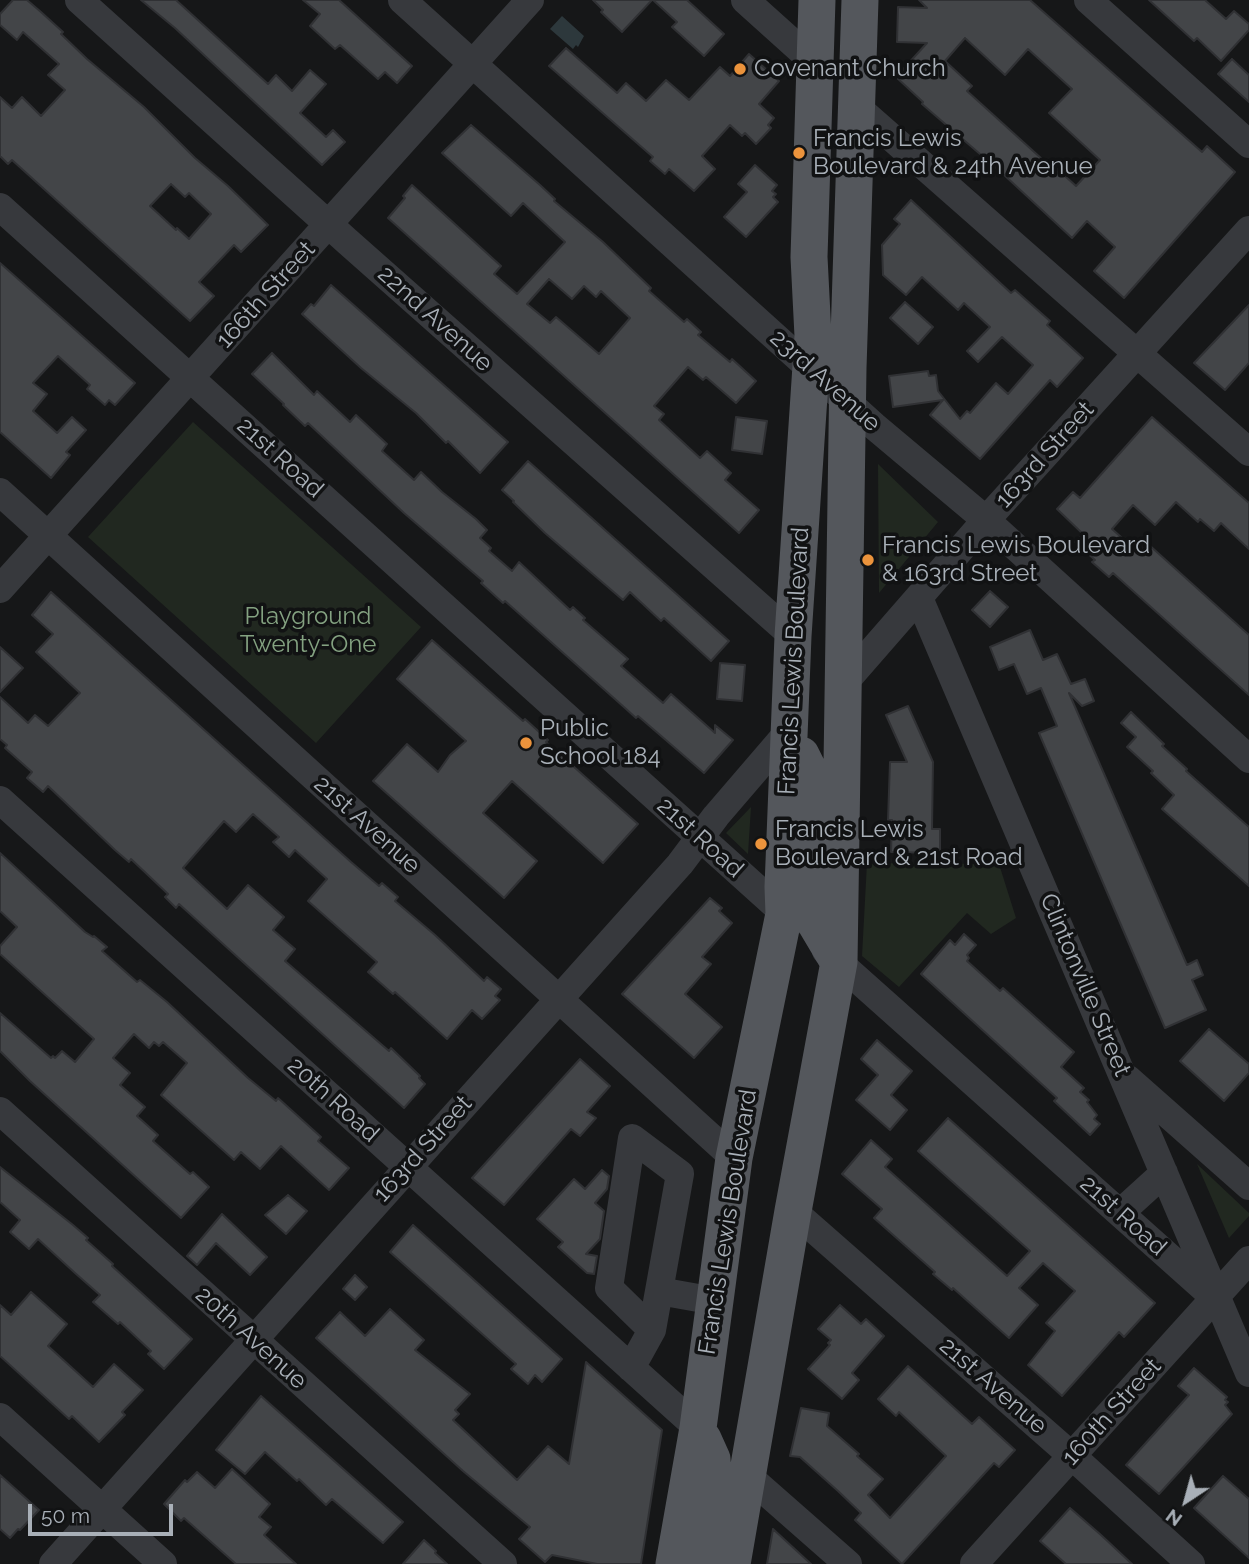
<!DOCTYPE html>
<style>
body{margin:0}
#map{position:relative;width:1249px;height:1564px;overflow:hidden;background:#161718;font-family:Raleway,sans-serif}
canvas{display:block}
.north{position:absolute;left:1151px;top:1466px;width:70px;height:70px;-webkit-text-stroke:5px #111213;paint-order:stroke;rotate:216deg;font-size:19px;font-weight:700;line-height:28px;text-align:center;color:#a9b0b8}
.north::after{content:'';display:block;margin:auto;width:24px;height:32px;background:#a9b0b8;clip-path:polygon(50% 0,100% 100%,50% 72%,0 100%)}
.scale{position:absolute;left:28px;top:1504px;width:145px;height:32px;box-sizing:border-box;border:4px solid #a9b0b8;border-top:0;padding-left:9px;font-size:21px;line-height:24px;white-space:nowrap;color:#a9b0b8;-webkit-text-stroke:5px #111213;paint-order:stroke}
</style>
<div id="map">
<canvas width="1249" height="1564"></canvas>
<div class="north">N</div>
<div class="scale">50 m</div>
</div>
<script>
const context = document.querySelector('canvas').getContext('2d');
context.lineJoin = 'round';
function fillPath(path, color) { context.fillStyle = color; context.fill(path, 'evenodd'); }
const toPath = rows => new Path2D(rows.map(r => 'M' + r).join(''));
function stroke(path, color, width, dash) { context.strokeStyle = color; context.lineWidth = width; context.lineCap = dash ? 'butt' : 'round'; context.setLineDash(dash || []); context.stroke(path); }
function drawText(font, color, halo, rows, align = 'center') {
  context.font = font + ' Raleway,sans-serif'; context.lineWidth = 7; context.setLineDash([]); context.textBaseline = 'middle'; context.strokeStyle = halo; context.fillStyle = color; for (const [text, x, y, turn = 0] of rows) {
    context.save(); context.translate(x, y); context.rotate((+turn || 0) * Math.PI / 180); context.textAlign = isNaN(turn) ? turn : align; if (halo) context.strokeText(text, 0, 0); context.fillText(text, 0, 0); context.restore();
  }
}
fillPath(toPath([
 [193,422,421,627,316,743,88,537],
 [878,464,938,522,879,593],
 [751,807,748,854,726,833],
 [867,863,999,864,1016,918,991,934,967,913,899,987,862,956],
 [1197,1164,1249,1213,1249,1216,1229,1238]
]), '#212820');
fillPath(toPath([
 [562,16,584,36,578,47,576,45,573,49,550,29]
]), '#2d383c');
const building = toPath([
 [13,0,27,0,41,12,63,32,61,34,87,59,144,107,195,158,228,186,268,225,241,252,234,245,199,282,214,296,190,321,12,160,8,164,0,156,0,97,12,108,22,97,41,116,65,90,48,75,59,64,23,32,17,40,0,25,0,14,13,0],
 [171,184,185,197,189,193,211,214,189,239,177,228,176,230,150,206,171,184],
 [141,0,176,0,268,84,276,75,292,91,310,70,326,84,300,113,326,137,333,130,345,142,322,165,175,28,141,0],
 [303,0,339,0,412,66,397,83,385,72,378,79,340,45,335,49,310,26,320,14,303,0],
 [593,0,652,0,622,32,601,12,603,10,593,0],
 [653,0,687,0,724,34,704,56,672,27,677,22,653,0],
 [919,0,1030,0,1202,152,1207,146,1235,172,1124,298,1094,271,1115,247,1087,221,1072,238,1002,173,922,104,923,102,896,77,927,43,897,42,898,7,927,8,919,0],
 [965,38,1005,75,1028,49,1072,89,1049,113,1100,160,1076,186,1055,167,1053,169,967,91,972,86,945,61,965,38],
 [1149,0,1205,0,1226,19,1234,11,1249,24,1249,30,1221,61,1197,38,1194,41,1149,0],
 [566,48,617,93,626,83,646,101,666,80,689,100,720,67,730,76,749,54,779,81,759,104,774,118,768,125,771,128,756,144,745,133,742,136,730,125,702,156,715,169,694,191,669,169,665,174,650,161,653,157,549,66,566,48],
 [1232,59,1249,75,1249,102,1218,74,1232,59],
 [471,125,540,185,555,199,554,201,603,242,651,288,649,291,684,322,687,319,701,332,698,335,730,362,732,359,756,381,736,403,706,377,703,380,688,367,654,406,664,414,659,420,700,458,707,451,731,473,725,480,759,510,739,533,388,218,405,198,403,196,412,185,501,266,494,274,517,294,565,242,523,203,511,216,442,153,471,125],
 [549,279,572,299,584,286,596,297,601,291,630,318,599,354,556,317,550,323,527,304,549,279],
 [755,165,777,185,772,191,776,194,773,197,778,202,746,237,724,217,747,192,738,184,755,165],
 [911,200,1011,293,1015,290,1050,321,1047,325,1083,358,1057,387,1050,380,980,459,930,415,943,400,893,407,889,376,928,371,929,376,936,375,938,391,960,419,967,411,970,413,996,383,1008,394,1033,365,1002,337,978,362,967,351,990,327,964,303,958,310,922,277,906,295,883,275,882,245,900,224,894,219,911,200],
 [0,263,135,383,115,405,109,400,105,405,87,389,90,385,58,356,33,383,47,394,33,411,57,433,72,417,86,430,66,452,70,455,51,478,0,432,0,263],
 [331,285,508,442,480,473,448,441,446,443,416,413,361,368,302,314,311,304,314,306,331,285],
 [905,302,933,327,918,344,890,318,905,302],
 [1249,305,1249,363,1225,390,1194,363,1249,305],
 [272,353,314,395,317,391,350,422,356,415,387,444,382,451,414,480,421,472,442,492,476,519,487,530,480,538,491,548,489,551,512,571,519,562,570,610,573,607,585,618,583,620,628,659,621,666,663,703,671,694,715,733,715,725,733,740,704,773,638,716,636,718,625,708,505,601,503,603,481,583,483,581,404,513,308,423,305,426,283,405,284,404,252,374,272,353],
 [736,417,767,421,762,454,732,450,736,417],
 [1152,417,1249,503,1249,549,1221,523,1214,531,1200,519,1198,522,1176,502,1155,525,1133,505,1112,529,1139,553,1148,544,1249,635,1249,695,1113,573,1109,577,1092,562,1095,560,1075,542,1083,534,1057,509,1073,492,1080,498,1152,417],
 [528,461,729,641,711,661,664,618,661,621,630,592,623,600,545,533,513,502,514,501,502,490,528,461],
 [990,591,1008,607,990,627,972,610,990,591],
 [51,592,351,862,379,886,382,883,398,897,395,901,435,935,484,981,487,977,501,989,495,996,500,1000,482,1019,472,1010,447,1039,395,992,393,994,368,972,377,962,308,901,327,879,295,850,289,857,273,842,279,837,253,814,236,832,224,821,183,868,227,909,248,885,284,917,273,930,295,949,285,961,389,1051,391,1048,420,1076,419,1078,425,1084,404,1108,179,904,176,908,165,897,168,894,131,859,129,862,115,850,48,786,43,792,27,778,32,772,5,748,7,745,0,739,0,697,28,723,35,715,48,726,80,693,36,652,53,634,32,615,51,592],
 [1030,630,1043,660,1057,654,1071,684,1085,679,1094,701,1082,706,1069,693,1187,965,1197,960,1203,975,1192,980,1206,1010,1165,1028,1039,733,1057,726,1041,688,1027,694,1014,664,999,670,990,647,1030,630],
 [432,640,523,721,525,719,548,740,546,742,638,824,603,863,512,781,483,813,537,861,504,898,373,781,407,744,438,772,450,755,466,741,397,679,432,640],
 [0,647,23,668,0,692,0,647],
 [720,663,745,665,742,701,717,699,720,663],
 [908,706,933,762,932,829,940,829,940,853,891,852,892,820,888,820,890,762,907,762,886,715,908,706],
 [1131,712,1164,744,1162,746,1187,769,1186,771,1249,827,1249,886,1162,809,1174,795,1151,773,1153,771,1127,747,1136,737,1121,723,1131,712],
 [0,853,85,932,93,937,94,936,107,947,102,951,137,982,140,980,167,1002,248,1078,276,1101,278,1098,321,1137,318,1141,349,1168,331,1188,329,1190,281,1146,260,1169,241,1152,234,1160,161,1095,187,1063,163,1042,159,1046,154,1042,149,1048,134,1034,113,1058,130,1073,120,1085,145,1107,137,1116,158,1135,153,1141,190,1174,193,1172,209,1187,181,1218,30,1081,0,1051,0,1013,51,1058,53,1056,55,1058,62,1051,75,1062,94,1039,0,954,0,946,17,927,0,911,0,853],
 [710,898,722,908,719,911,732,923,702,957,711,964,685,994,722,1027,694,1058,622,994,710,898],
 [964,934,976,945,967,955,969,958,967,961,1000,991,1003,988,1074,1052,1061,1067,1084,1088,1080,1092,1089,1100,1087,1102,1097,1115,1094,1119,1100,1124,1090,1135,1054,1101,1057,1098,921,974,950,940,955,945,964,934],
 [1209,1029,1249,1064,1249,1073,1224,1101,1180,1061,1209,1029],
 [877,1040,912,1071,891,1095,907,1110,890,1130,856,1100,878,1075,861,1059,877,1040],
 [580,1059,610,1086,587,1112,596,1118,580,1136,571,1129,504,1205,472,1178,580,1059],
 [948,1118,1155,1303,1124,1337,1119,1332,1062,1396,1028,1365,1055,1331,1046,1323,1075,1291,1043,1263,1019,1288,1038,1305,1009,1338,953,1288,952,1290,933,1274,935,1272,874,1218,882,1209,842,1174,871,1140,892,1159,885,1167,1007,1276,1030,1251,918,1151,948,1118],
 [0,1167,73,1225,88,1238,86,1240,113,1264,112,1266,192,1339,164,1369,148,1354,151,1351,120,1322,118,1324,93,1302,100,1295,75,1273,38,1239,29,1249,10,1232,20,1220,0,1202,0,1167],
 [602,1170,609,1176,607,1189,595,1203,604,1211,600,1239,586,1254,597,1256,594,1274,587,1273,558,1247,563,1242,537,1219,574,1179,585,1189,602,1170],
 [288,1195,307,1211,286,1234,265,1215,288,1195],
 [222,1214,267,1257,250,1275,216,1243,197,1265,187,1256,222,1214],
 [413,1225,562,1359,542,1382,535,1375,528,1384,511,1369,516,1364,390,1252,413,1225],
 [355,1275,367,1287,355,1300,343,1289,355,1275],
 [31,1292,67,1324,48,1346,93,1387,114,1364,143,1390,122,1412,125,1415,99,1442,72,1416,69,1419,0,1356,0,1305,11,1315,31,1292],
 [840,1305,861,1324,866,1319,884,1336,852,1373,859,1380,842,1399,808,1369,830,1345,828,1343,831,1340,818,1329,840,1305],
 [390,1309,424,1340,415,1350,470,1394,455,1410,459,1414,453,1420,517,1480,548,1446,569,1464,586,1362,662,1430,641,1564,597,1564,552,1555,545,1562,519,1539,530,1527,463,1471,316,1338,340,1312,365,1336,390,1309],
 [908,1366,972,1424,979,1417,1015,1450,999,1467,994,1463,902,1564,855,1520,861,1513,838,1491,800,1457,790,1456,801,1408,829,1413,827,1426,859,1454,857,1456,883,1479,868,1495,890,1518,946,1456,899,1412,896,1416,878,1399,908,1366],
 [1194,1368,1227,1397,1225,1400,1228,1402,1225,1405,1232,1414,1159,1494,1126,1465,1189,1395,1178,1386,1194,1368],
 [261,1396,403,1522,383,1543,332,1499,326,1505,299,1479,297,1481,265,1452,245,1474,216,1450,261,1396],
 [232,1469,270,1504,259,1517,271,1527,264,1535,296,1564,236,1564,184,1518,181,1521,164,1504,185,1480,187,1482,197,1472,215,1488,232,1469],
 [0,1475,39,1510,20,1530,18,1529,10,1538,0,1529,0,1475],
 [1223,1476,1249,1499,1249,1558,1194,1508,1223,1476],
 [1070,1508,1101,1535,1132,1564,1066,1564,1040,1541,1070,1508],
 [773,1529,811,1564,767,1564,773,1529],
 [424,1540,436,1551,435,1553,447,1564,403,1564,424,1540]
]);
fillPath(building, '#434548');
stroke(building, '#303134', 2);
stroke(toPath([
 [79,0,348,242,793,636],
 [402,0,874,426,986,520,1249,759],
 [745,0,815,63],
 [1088,0,1249,144],
 [858,108,1249,452],
 [0,207,793,921],
 [0,492,734,1158],
 [0,589,530,0],
 [919,598,1249,1373],
 [844,683,986,520,1249,230],
 [0,800,698,1428],
 [826,951,1215,1298],
 [1128,1079,1249,1186],
 [0,1111,503,1564],
 [793,1211,1072,1456,1191,1564],
 [1120,1213,1164,1173],
 [659,1291,715,1301],
 [631,1368,652,1330,680,1174,632,1138,609,1288,652,1330],
 [0,1417,163,1564],
 [749,1477,848,1564],
 [53,1564,680,864,716,816,789,731],
 [974,1564,1249,1260]
]), '#37393d', 28);
stroke(toPath([
 [801,755,807,767,814,828,813,919,838,961],
 [703,1439,712,1459,716,1518,711,1561],
 [674,1564,698,1428,734,1158,784,914,783,887,793,636,813,336,809,257,817,0],
 [732,1564,793,1211,839,962,848,368,860,0]
]), '#54575c', 37);
for (const [x, y, r, color] of [
 [740,69,7,"#eb933c"],
 [799,153,7,"#eb933c"],
 [868,560,7,"#eb933c"],
 [526,743,7,"#eb933c"],
 [761,844,7,"#eb933c"]
]) { const dot = new Path2D(); dot.arc(x, y, r, 0, 2 * Math.PI); context.fillStyle = color; context.fill(dot); stroke(dot, '#111213', 2.5); }
drawText('24px', '#a9b0b8', '#111213', [
 ["Covenant Church",754,69],
 ["Francis Lewis",813,139],
 ["Boulevard & 24th Avenue",813,167],
 ["Francis Lewis Boulevard",882,546],
 ["& 163rd Street",882,574],
 ["Public",540,729],
 ["School 184",540,757],
 ["Francis Lewis",775,830],
 ["Boulevard & 21st Road",775,858]
], 'left');
drawText('24px', '#a9b0b8', '#111213', [
 ["166th Street",266,295,-48],
 ["22nd Avenue",435,319,42],
 ["23rd Avenue",825,381,42],
 ["163rd Street",1045,455,-48],
 ["21st Road",280,458,42],
 ["Francis Lewis Boulevard",794,661,-87],
 ["21st Avenue",367,825,42],
 ["21st Road",700,838,42],
 ["Clintonville Street",1085,985,67],
 ["20th Road",333,1100,42],
 ["163rd Street",423,1149,-48],
 ["21st Road",1123,1216,42],
 ["Francis Lewis Boulevard",728,1222,-81],
 ["20th Avenue",251,1338,42],
 ["21st Avenue",993,1386,41],
 ["160th Street",1112,1412,-48]
]);
drawText('24px', '#84a281', '#111213', [
 ["Playground",308,617],
 ["Twenty-One",308,645]
]);
</script>
